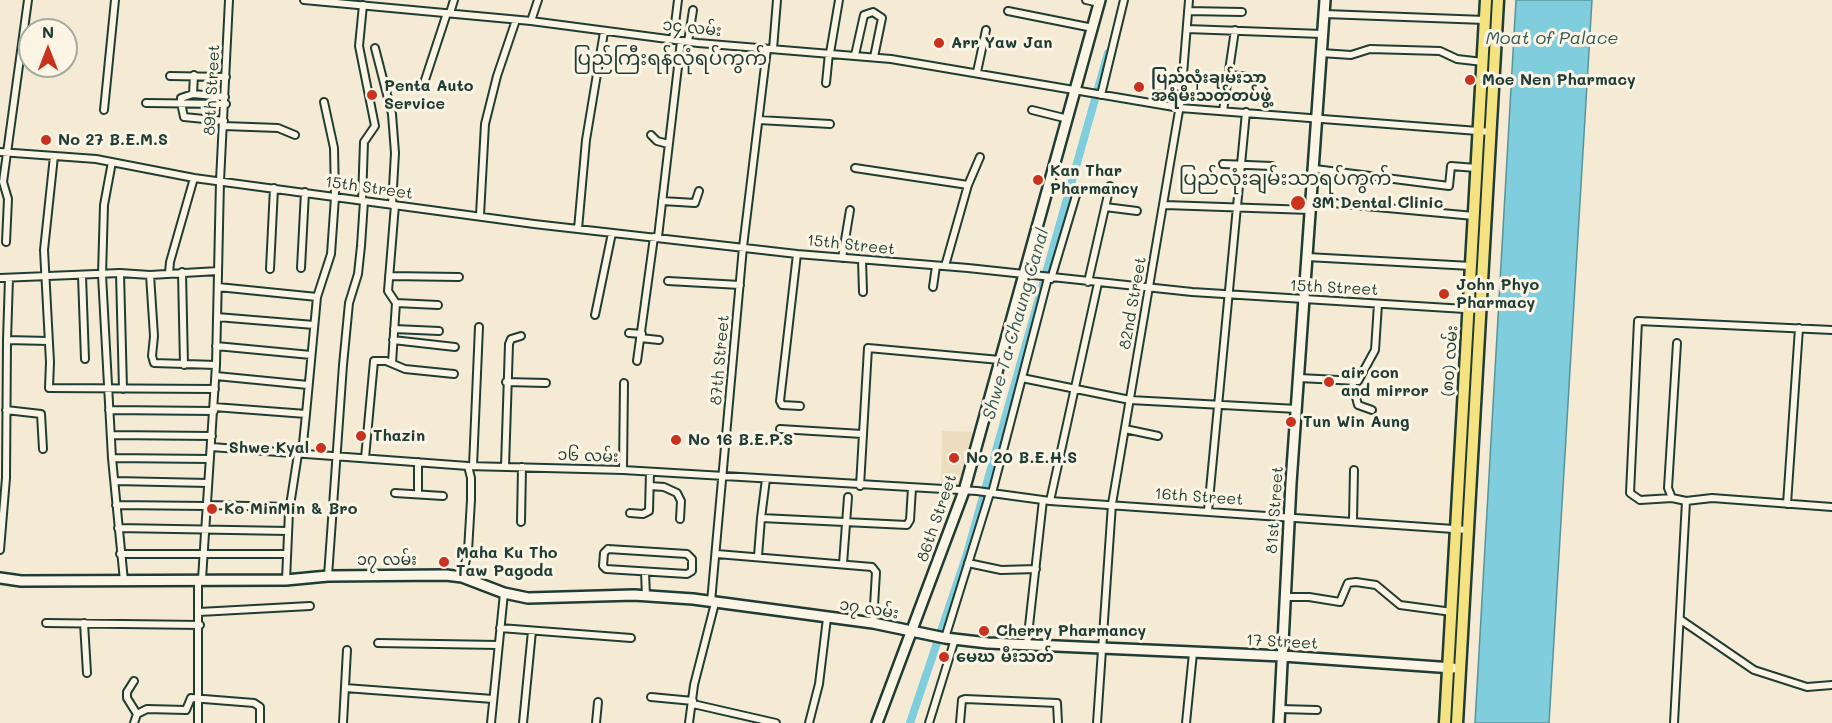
<!DOCTYPE html>
<meta charset="utf-8">
<style>
body{margin:0}
#map{position:relative;width:1832px;height:723px;overflow:hidden;background:#f5ead4;font-family:Mali,sans-serif}
canvas{display:block}
.north{position:absolute;left:18px;top:18px;width:60px;height:60px;box-sizing:border-box;background:#fcf5e5;border:2px solid #a4ab9e;border-radius:50%;rotate:0deg;font-size:16px;font-weight:700;line-height:24px;text-align:center;color:#1f3d34}
.north::after{content:'';display:block;margin:auto;width:21px;height:27px;background:#c8321e;clip-path:polygon(50% 0,100% 100%,50% 72%,0 100%)}
</style>
<div id="map">
<canvas width="1832" height="723"></canvas>
<div class="north">N</div>
</div>
<script>
const context = document.querySelector('canvas').getContext('2d');
context.lineJoin = 'round';
function fillPath(path, color) { context.fillStyle = color; context.fill(path, 'evenodd'); }
const toPath = rows => new Path2D(rows.map(r => 'M' + r).join(''));
function stroke(path, color, width, dash) { context.strokeStyle = color; context.lineWidth = width; context.lineCap = dash ? 'butt' : 'round'; context.setLineDash(dash || []); context.stroke(path); }
function drawText(font, color, halo, rows, align = 'center') {
  context.font = font + ' Mali,"Noto Sans Myanmar",sans-serif'; context.lineWidth = 6; context.setLineDash([]); context.textBaseline = 'middle'; context.strokeStyle = halo; context.fillStyle = color; for (const [text, x, y, turn = 0] of rows) {
    context.save(); context.translate(x, y); context.rotate((+turn || 0) * Math.PI / 180); context.textAlign = isNaN(turn) ? turn : align; if (halo) context.strokeText(text, 0, 0); context.fillText(text, 0, 0); context.restore();
  }
}
fillPath(toPath([
 [942,431,975,432,959,485,941,485]
]), '#ecddbf');
const water = toPath([
 [1516,0,1592,0,1549,723,1475,723,1516,0]
]);
fillPath(water, '#80cdde');
stroke(water, '#59939a', 1.5);
stroke(toPath([
 [910,723,966,557,1108,53]
]), '#80cdde', 8);
const street = toPath([
 [304,0,531,21,698,43,891,59,1180,108,1491,132],
 [1086,0,1099,3],
 [1008,11,1093,28],
 [1188,11,1242,12],
 [450,13,454,0],
 [1325,14,1485,20],
 [531,21,538,0],
 [1187,29,1322,34],
 [673,40,678,0],
 [688,42,693,10],
 [375,48,392,114,395,153,392,205],
 [773,49,777,0],
 [830,53,839,0],
 [1321,53,1351,55,1370,49,1440,51,1457,59,1483,62],
 [855,55,864,15,873,12,882,18,874,57],
 [977,72,986,30],
 [1229,75,1262,78],
 [170,76,226,77],
 [424,83,447,13],
 [826,83,829,53],
 [193,94,194,75],
 [1101,95,1124,0],
 [146,103,226,104],
 [181,103,184,117,224,121],
 [181,103,181,98,193,94,225,97],
 [104,110,115,0],
 [1032,110,1068,119],
 [1223,111,1235,30],
 [759,120,830,124],
 [224,126,278,128,295,135],
 [651,135,657,141,668,144],
 [0,152,96,159,194,178,534,224,797,254,968,268,1192,292,1481,310],
 [54,156,44,250,50,362,49,388,215,389],
 [112,162,104,205,102,275,112,458,124,581],
 [1223,164,1272,166],
 [855,168,968,185],
 [1315,169,1449,186,1451,166,1476,168],
 [362,200,364,142,375,126,359,46,363,5],
 [662,201,695,203,699,191],
 [1311,201,1474,216],
 [1165,205,1310,210],
 [1105,207,1137,211],
 [480,215,485,124,497,76,516,20],
 [578,229,586,140,604,32],
 [658,237,681,41],
 [6,242,8,199,3,182,28,0],
 [797,254,780,401,782,405,800,406],
 [1307,257,1471,266],
 [842,258,850,210],
 [862,260,863,292],
 [945,266,968,185,980,157],
 [301,268,305,192],
 [270,269,274,188],
 [182,272,184,365],
 [120,273,123,389],
 [169,273,170,262,194,178],
 [150,275,154,336,152,356,154,363,216,365],
 [82,276,85,359],
 [389,276,459,277],
 [0,278,120,273,150,275,218,271],
 [9,278,7,340,48,341],
 [1051,279,1077,192],
 [668,281,740,285],
 [1088,282,1110,186],
 [218,287,317,297],
 [933,287,936,266],
 [396,303,438,305],
 [595,315,612,233],
 [217,317,314,325],
 [394,329,439,331],
 [629,333,642,334],
 [640,338,659,340],
 [393,340,455,347],
 [1677,343,1668,488,1672,498,1686,501,1712,498,1832,507],
 [216,346,311,355],
 [637,361,654,237],
 [392,363,396,303,388,291,395,205],
 [216,376,308,385],
 [1022,378,1130,400,1297,409],
 [1299,378,1358,381,1375,350,1378,304],
 [506,382,546,383],
 [1352,382,1358,405,1372,410],
 [214,407,306,414,317,297,331,254,335,197,334,148,324,102],
 [6,410,41,414,43,449],
 [109,410,214,411],
 [780,429,862,434],
 [1125,429,1158,436],
 [111,435,212,436],
 [211,447,468,466,623,470,977,491,1050,501,1468,530],
 [302,453,306,414],
 [112,458,210,459],
 [365,458,374,361,386,361,405,369,454,374],
 [418,462,418,494],
 [473,466,479,327],
 [505,467,509,344,511,339,521,336],
 [623,470,624,383],
 [115,481,208,483],
 [650,486,664,487,677,493,681,501,680,519],
 [860,486,868,348,1000,360],
 [395,493,443,496],
 [992,493,1048,278],
 [1672,498,1640,500,1630,493,1638,321,1832,330],
 [1050,501,1098,283],
 [1787,504,1799,328],
 [116,505,207,506],
 [207,505,290,507],
 [1208,511,1246,112],
 [630,513,643,514,649,511,650,472],
 [761,518,766,479],
 [1353,520,1354,470],
 [521,522,522,467],
 [118,528,288,531],
 [608,549,687,554,692,559,692,571,687,574,606,569,603,566,604,553,608,549],
 [0,550,6,478,7,340],
 [120,554,287,554],
 [717,554,872,567,876,572,873,623],
 [758,556,761,518,907,525,910,520,912,488],
 [968,563,1001,570,1036,569],
 [843,564,848,497],
 [645,572,646,596],
 [328,576,343,365,349,303,358,274,361,246,364,201],
 [462,577,468,551,471,500,471,478,468,466],
 [202,579,216,365,220,181,229,0],
 [286,580,289,512,298,454],
 [1285,597,1309,597,1340,602,1348,583,1356,582,1376,585,1400,605,1452,612],
 [711,602,743,247,767,49],
 [199,612,310,606],
 [1681,620,1754,670,1807,687,1832,685],
 [46,623,200,625],
 [84,623,87,673],
 [500,628,631,638],
 [945,638,990,493],
 [378,643,498,645],
 [1027,644,1043,500],
 [134,681,127,692,127,698,137,714],
 [345,688,493,699],
 [651,697,693,701],
 [693,704,776,723],
 [1280,709,1317,710],
 [134,723,137,714,147,709,186,710,191,698,254,703,260,707,260,723],
 [198,723,198,579],
 [343,723,347,650],
 [491,723,504,593],
 [523,723,532,631],
 [596,723,598,702],
 [689,723,694,685,715,603],
 [809,723,819,684,827,618],
 [929,723,955,639],
 [960,723,962,700,965,699,1057,703,1058,723],
 [1097,723,1112,504,1181,99,1189,0],
 [1186,723,1193,653],
 [1674,723,1686,501]
]);
const secondary = toPath([
 [0,578,21,581,286,580,328,576,446,575,462,577,504,593,528,598,634,595,693,599,873,623,945,638,988,643,1283,656,1453,668],
 [877,723,964,491,1100,0],
 [1279,723,1291,483,1325,0]
]);
const primary = toPath([
 [1445,723,1486,0],
 [1457,723,1498,0]
]);
stroke(street, '#1f3d34', 10);
stroke(secondary, '#1f3d34', 14);
stroke(primary, '#1f3d34', 15);
stroke(street, '#fcf5e5', 6);
stroke(secondary, '#fcf5e5', 9);
stroke(primary, '#f5e382', 10);
for (const [x, y, r, color] of [
 [939,43,6,"#c8321e"],
 [1470,80,6,"#c8321e"],
 [1139,87,6,"#c8321e"],
 [372,95,6,"#c8321e"],
 [46,140,6,"#c8321e"],
 [1038,180,6,"#c8321e"],
 [1298,203,8,"#c8321e"],
 [1444,294,6,"#c8321e"],
 [1329,382,6,"#c8321e"],
 [1291,422,6,"#c8321e"],
 [361,436,6,"#c8321e"],
 [676,440,6,"#c8321e"],
 [321,448,6,"#c8321e"],
 [954,458,6,"#c8321e"],
 [212,509,6,"#c8321e"],
 [444,562,6,"#c8321e"],
 [984,631,6,"#c8321e"],
 [944,657,6,"#c8321e"]
]) { const dot = new Path2D(); dot.arc(x, y, r, 0, 2 * Math.PI); context.fillStyle = color; context.fill(dot); stroke(dot, '#fcf5e5', 2); }
drawText('16px', '#1f3d34', '#fcf5e5', [
 ["၁၄ လမ်း",692,28,6],
 ["89th Street",212,90,-87],
 ["15th Street",369,188,8],
 ["15th Street",851,245,6],
 ["15th Street",1334,288,3],
 ["82nd Street",1133,303,-80],
 ["87th Street",720,360,-85],
 ["(၈၀) လမ်း",1450,361,-86],
 ["၁၆ လမ်း",588,456,2],
 ["16th Street",1199,497,4],
 ["81st Street",1275,510,-86],
 ["86th Street",937,518,-71],
 ["၁၇ လမ်း",387,560],
 ["၁၇ လမ်း",869,609,9],
 ["17 Street",1282,642,3]
]);
drawText('bold 16px', '#1f3d34', '#fcf5e5', [
 ["Arr Yaw Jan",951,43],
 ["ပြည်လုံးချမ်းသာ",1151,78],
 ["အရံမီးသတ်တပ်ဖွဲ့",1151,96],
 ["Moe Nen Pharmacy",1482,80],
 ["Penta Auto",384,86],
 ["Service",384,104],
 ["No 27 B.E.M.S",58,140],
 ["Kan Thar",1050,171],
 ["Pharmancy",1050,189],
 ["3M Dental Clinic",1312,203],
 ["John Phyo",1456,285],
 ["Pharmacy",1456,303],
 ["air con",1341,373],
 ["and mirror",1341,391],
 ["Tun Win Aung",1303,422],
 ["Thazin",373,436],
 ["No 16 B.E.P.S",688,440],
 ["Shwe Kyal",309,448,"right"],
 ["No 20 B.E.H.S",966,458],
 ["Ko MinMin & Bro",224,509],
 ["Maha Ku Tho",456,553],
 ["Taw Pagoda",456,571],
 ["Cherry Pharmancy",996,631],
 ["မေဃ မီးသတ်",956,657]
], 'left');
drawText('italic 18px', '#325a56', '#fcf5e5', [
 ["Moat of Palace",1552,38],
 ["Shwe Ta Chaung Canal",1016,324,-74]
]);
drawText('20px', '#1f3d34', '#fcf5e5', [
 ["ပြည်ကြီးရန်လုံရပ်ကွက်",670,59],
 ["ပြည်လုံးချမ်းသာရပ်ကွက်",1285,179]
]);
</script>
